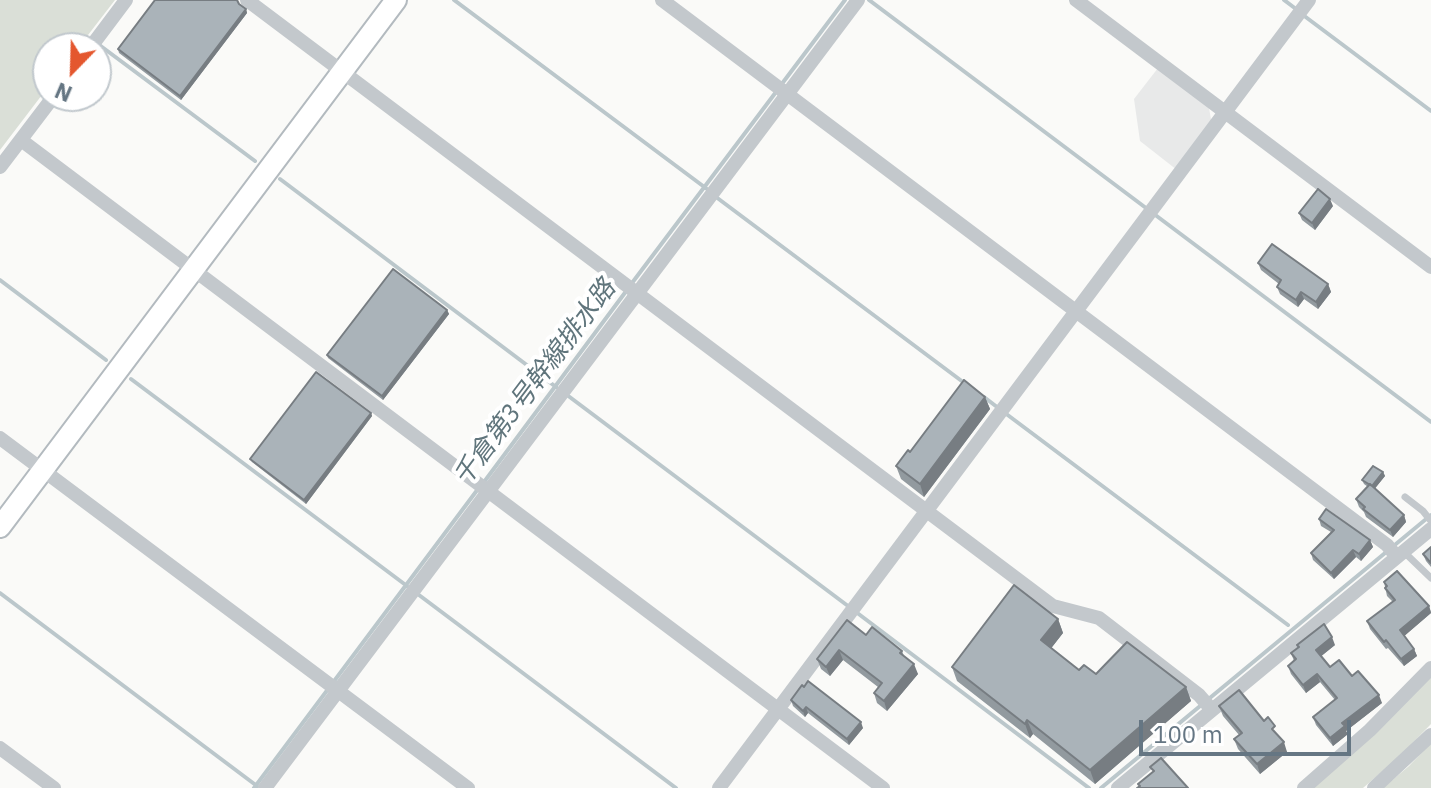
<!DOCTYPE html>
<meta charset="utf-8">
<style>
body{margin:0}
#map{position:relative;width:1431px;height:788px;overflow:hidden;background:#fafaf8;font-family:"IBM Plex Sans",sans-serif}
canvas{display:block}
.north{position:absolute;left:32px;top:32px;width:80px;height:80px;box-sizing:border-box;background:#fff;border:2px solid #c1c8cd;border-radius:50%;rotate:203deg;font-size:22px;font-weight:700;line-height:32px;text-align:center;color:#657683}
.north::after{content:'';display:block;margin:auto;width:28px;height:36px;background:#e4572e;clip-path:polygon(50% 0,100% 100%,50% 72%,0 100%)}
.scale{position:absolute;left:1139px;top:720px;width:212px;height:36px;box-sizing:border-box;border:4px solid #657683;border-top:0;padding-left:10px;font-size:24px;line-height:28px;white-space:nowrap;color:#657683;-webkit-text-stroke:6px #fff;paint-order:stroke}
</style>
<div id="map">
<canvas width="1431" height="788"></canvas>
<div class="north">N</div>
<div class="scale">100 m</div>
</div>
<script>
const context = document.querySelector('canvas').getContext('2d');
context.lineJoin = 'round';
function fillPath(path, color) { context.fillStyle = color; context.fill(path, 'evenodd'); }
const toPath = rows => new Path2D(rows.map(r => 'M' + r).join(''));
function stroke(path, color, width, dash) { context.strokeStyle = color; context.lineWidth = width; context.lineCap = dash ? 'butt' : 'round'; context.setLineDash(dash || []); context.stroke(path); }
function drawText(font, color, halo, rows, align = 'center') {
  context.font = font + ' "IBM Plex Sans","Noto Sans JP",sans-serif'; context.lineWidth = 8; context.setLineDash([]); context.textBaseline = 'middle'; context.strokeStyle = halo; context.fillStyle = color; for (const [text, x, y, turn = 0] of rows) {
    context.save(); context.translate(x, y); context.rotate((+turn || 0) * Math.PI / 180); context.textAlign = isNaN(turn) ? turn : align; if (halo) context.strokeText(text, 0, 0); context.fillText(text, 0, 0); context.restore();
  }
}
fillPath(toPath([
 [1158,68,1209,108,1212,125,1177,170,1140,141,1134,99]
]), '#e8e9e9');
fillPath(toPath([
 [0,0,115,0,78,48,48,48,48,87,0,150],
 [1431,676,1431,724,1400,756,1363,788,1310,788],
 [1431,743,1431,788,1383,788,1409,766]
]), '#dadfd7');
stroke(toPath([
 [454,0,707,189],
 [869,0,1146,208],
 [1284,0,1296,9],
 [1303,15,1431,111],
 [98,44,255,161],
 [781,85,845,0],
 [280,179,556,387],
 [716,197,967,385],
 [1154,214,1431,422],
 [0,280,106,360],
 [632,283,776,92],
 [131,379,407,586],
 [567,395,848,606],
 [984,397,997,407],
 [1005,413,1288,625],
 [484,482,627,290],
 [0,593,257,786],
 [419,595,676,788],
 [856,612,1089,788],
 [254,788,478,489],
 [1101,788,1431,515]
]), '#bbc7cb', 4);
const secondary = toPath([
 [0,527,396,0]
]);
stroke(secondary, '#b3babf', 24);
stroke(toPath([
 [1405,497,1423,511,1431,521],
 [1403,551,1431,578]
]), '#c3c8cc', 7);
stroke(toPath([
 [247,0,1053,606,1099,618,1199,695,1212,710],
 [662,0,1387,545,1397,557],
 [1076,0,1431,267],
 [90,48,126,0],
 [21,140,883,788],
 [0,167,54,96],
 [0,438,468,788],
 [0,748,54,788],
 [265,788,858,0],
 [719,788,1309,0],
 [1118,788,1431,529],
 [1304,788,1370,730,1431,668],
 [1374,788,1431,735]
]), '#c3c8cc', 14);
stroke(secondary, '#fff', 20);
fillPath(toPath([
 [246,9,247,13,181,100,119,53,118,49],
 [1333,206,1315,230,1302,220,1299,213],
 [1258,263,1328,284,1331,292,1318,309,1304,299,1298,307,1280,294,1277,287,1279,284,1261,270],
 [447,310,449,314,383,400,328,358,327,355],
 [985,397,990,409,924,497,901,479,896,466,910,452],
 [371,413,372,416,306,504,252,462,250,459],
 [1383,472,1385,476,1375,488,1404,515,1406,522,1393,537,1366,517,1364,512,1359,507,1356,499,1368,487,1364,484,1362,480],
 [1319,519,1350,527,1370,540,1373,547,1361,561,1356,557,1334,579,1313,560,1311,553,1331,532,1321,526],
 [1431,547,1431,567,1426,561,1423,554],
 [1384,582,1429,606,1431,612,1431,613,1404,636,1414,649,1417,656,1404,666,1388,648,1386,649,1370,629,1367,621,1393,602,1387,596],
 [1058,619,1063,633,1051,648,1079,670,1096,674,1186,687,1191,701,1095,784,1033,734,1030,738,957,681,952,667],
 [866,635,902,651,904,656,918,674,887,711,877,703,874,693,878,687,843,660,830,676,821,669,817,659],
 [1297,645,1335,645,1321,656,1330,667,1352,676,1382,703,1346,731,1348,734,1333,746,1316,725,1313,717,1335,700,1320,682,1306,693,1291,674,1288,666,1294,661,1291,653,1298,648],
 [791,700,863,728,849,745,808,713,805,717,793,706],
 [1219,706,1264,721,1279,737,1287,752,1260,774,1238,749,1234,739,1239,735,1223,716]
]), '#929a9f');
fillPath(toPath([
 [246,9,247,13,181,100,180,96],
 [1330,199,1333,206,1315,230,1312,223],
 [1328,284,1331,292,1318,309,1316,302],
 [1301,292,1304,299,1298,307,1296,300],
 [447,310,449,314,383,400,382,396],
 [985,397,990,409,924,497,920,484],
 [371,413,372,416,306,504,304,500],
 [1383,472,1385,476,1373,491,1372,487],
 [1404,515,1406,522,1393,537,1390,530],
 [1370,540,1373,547,1361,561,1359,554],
 [1353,550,1356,557,1334,579,1331,573],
 [1429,606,1431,613,1402,638,1400,630],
 [1058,619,1063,633,1046,655,1041,640],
 [1332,637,1335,645,1319,658,1316,650],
 [1414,649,1417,656,1404,666,1401,659],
 [839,650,843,660,830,676,826,667],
 [914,664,918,674,887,711,884,701],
 [1317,674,1320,682,1306,693,1303,685],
 [1186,687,1191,701,1095,784,1090,770],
 [1379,695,1382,703,1346,731,1348,734,1333,746,1330,738,1342,723],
 [806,707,808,713,805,717,803,711],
 [1027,720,1033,734,1030,738,1025,724],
 [861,722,863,728,849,745,847,739],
 [1284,742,1287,752,1260,774,1257,764]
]), '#777d82');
const building = toPath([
 [155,0,237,0,239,4,246,9,180,96,118,49,155,0],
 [1318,189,1330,199,1312,223,1299,213,1318,189],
 [1272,244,1328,284,1316,302,1301,292,1296,300,1277,287,1281,280,1258,263,1272,244],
 [393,269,447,310,382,396,327,355,393,269],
 [316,372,371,413,304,500,250,459,316,372],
 [964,380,985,397,920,484,896,466,908,450,910,452,964,380],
 [1373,466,1383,472,1372,486,1362,480,1373,466],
 [1370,484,1404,515,1390,530,1363,509,1365,507,1356,499,1370,484],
 [1326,509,1370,540,1359,554,1353,550,1331,573,1311,553,1334,530,1319,519,1326,509],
 [1431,547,1431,563,1423,554,1431,547],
 [1397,571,1429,606,1400,630,1414,649,1401,659,1386,640,1384,642,1367,621,1395,600,1385,588,1387,586,1384,582,1397,571],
 [1014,585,1058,619,1041,640,1079,670,1084,665,1096,674,1127,642,1186,687,1090,770,1027,720,1025,724,952,667,1014,585],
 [847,620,866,635,872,627,902,651,900,653,914,664,884,701,874,693,882,683,839,650,826,667,817,659,847,620],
 [1324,624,1332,637,1316,650,1330,667,1339,660,1352,676,1358,671,1379,695,1342,723,1345,726,1330,738,1313,717,1337,698,1317,674,1303,685,1288,666,1296,659,1291,653,1299,647,1297,645,1324,624],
 [808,681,861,722,847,739,806,707,803,711,791,700,802,685,804,687,808,681],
 [1239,690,1264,721,1268,717,1275,726,1272,729,1284,742,1257,764,1234,739,1242,733,1219,706,1239,690],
 [1161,758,1188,788,1137,788,1140,786,1138,784,1154,771,1150,767,1161,758]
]);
fillPath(building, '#aab3b9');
stroke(building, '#777d82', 2);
drawText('italic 26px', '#60757c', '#fff', [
 ["千倉第3号幹線排水路",535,383,-53]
]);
</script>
